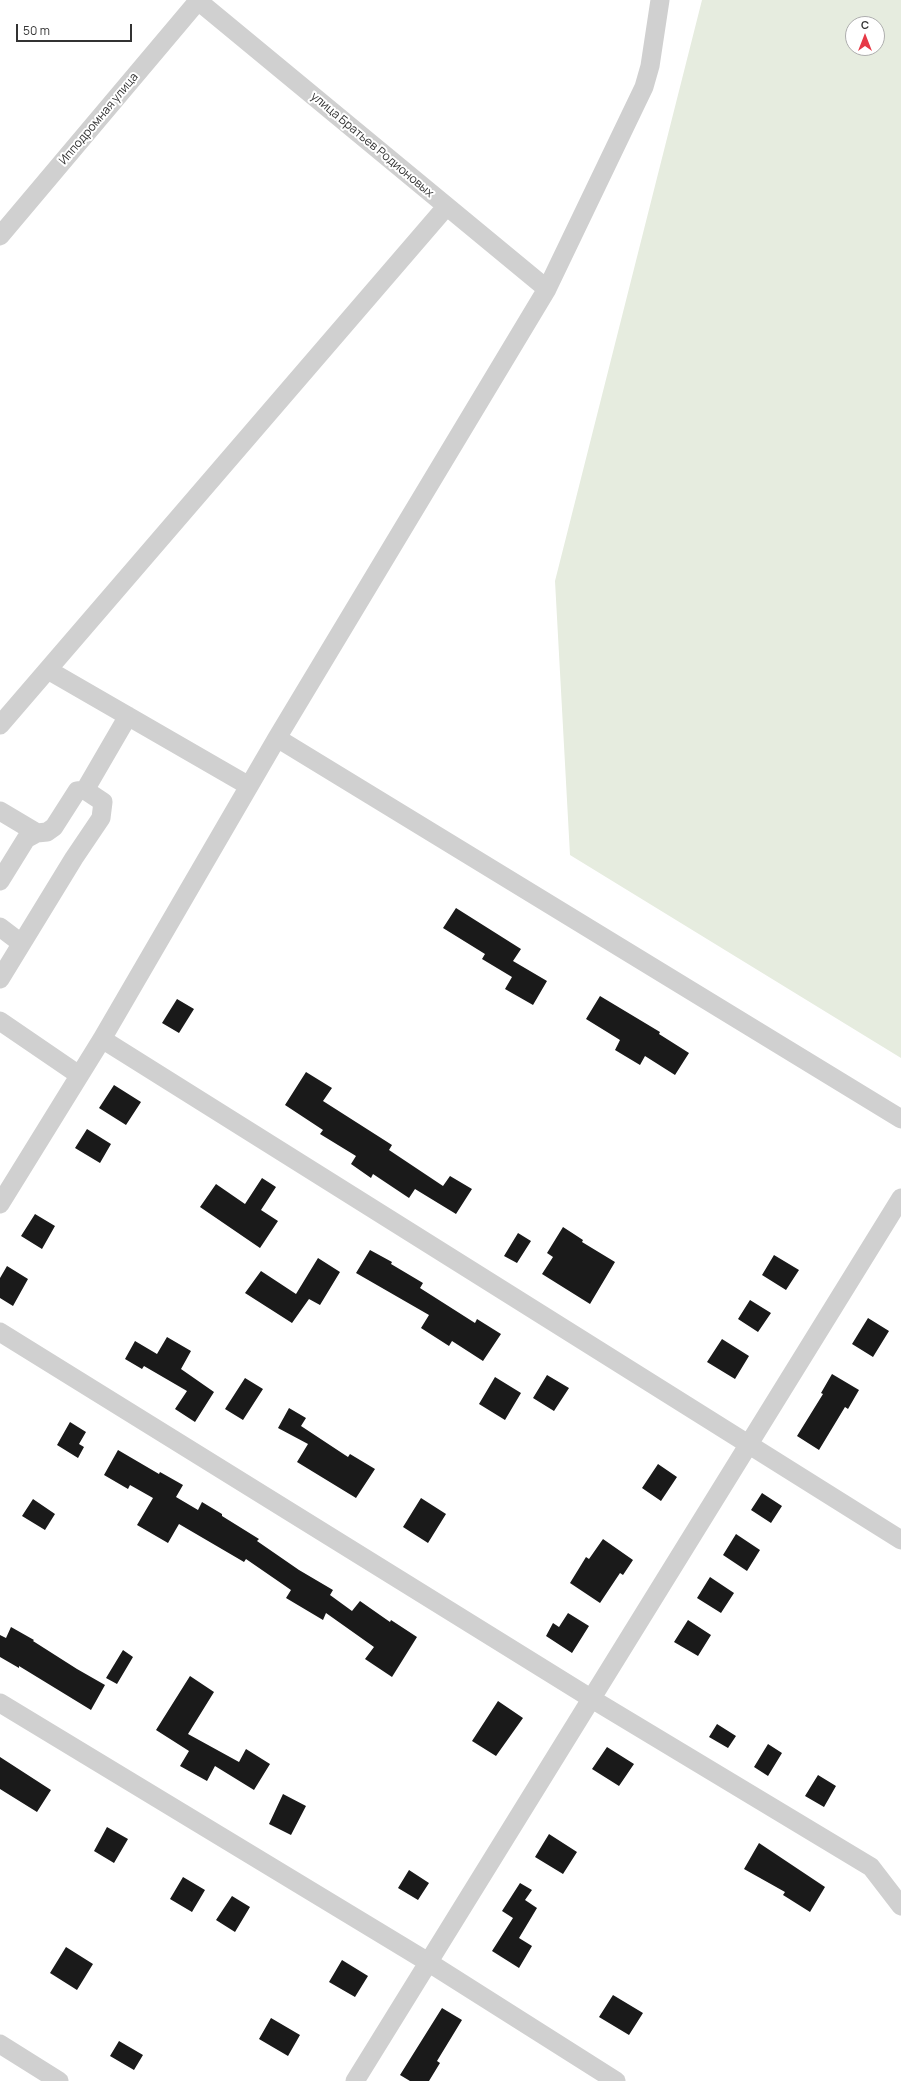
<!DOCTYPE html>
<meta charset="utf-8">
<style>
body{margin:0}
#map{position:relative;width:901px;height:2081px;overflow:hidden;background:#fff;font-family:Manrope,sans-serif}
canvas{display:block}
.north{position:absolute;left:845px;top:16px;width:40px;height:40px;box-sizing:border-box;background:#fff;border:1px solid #adadad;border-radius:50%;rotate:0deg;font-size:11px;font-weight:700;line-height:16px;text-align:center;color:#333}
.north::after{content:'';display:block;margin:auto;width:14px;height:18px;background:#e63946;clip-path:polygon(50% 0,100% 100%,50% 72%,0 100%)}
.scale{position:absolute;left:16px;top:24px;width:116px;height:18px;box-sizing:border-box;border:2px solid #333;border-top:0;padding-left:5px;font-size:12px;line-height:14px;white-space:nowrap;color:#333;-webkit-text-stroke:3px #fff;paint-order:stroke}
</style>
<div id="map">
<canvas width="901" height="2081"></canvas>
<div class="north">С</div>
<div class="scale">50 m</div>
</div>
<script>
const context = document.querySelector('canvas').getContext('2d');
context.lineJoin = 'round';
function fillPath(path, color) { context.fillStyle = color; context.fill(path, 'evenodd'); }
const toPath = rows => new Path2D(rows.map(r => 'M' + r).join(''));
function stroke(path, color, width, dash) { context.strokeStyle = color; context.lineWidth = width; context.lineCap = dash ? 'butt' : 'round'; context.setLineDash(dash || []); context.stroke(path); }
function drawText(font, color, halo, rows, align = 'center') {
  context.font = font + ' Manrope,sans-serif'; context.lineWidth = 4; context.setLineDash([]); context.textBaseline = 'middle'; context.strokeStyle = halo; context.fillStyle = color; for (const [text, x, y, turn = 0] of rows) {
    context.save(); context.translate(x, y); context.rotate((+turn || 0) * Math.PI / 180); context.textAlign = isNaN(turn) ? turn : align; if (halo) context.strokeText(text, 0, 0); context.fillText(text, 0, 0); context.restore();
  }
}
fillPath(toPath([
 [702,0,901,0,901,1058,570,855,555,581],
 [853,24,877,24,877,48,853,48]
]), '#e6ecdf');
fillPath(toPath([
 [456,908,521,949,513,961,547,981,533,1005,505,989,512,977,482,959,485,954,443,928],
 [600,996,660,1032,659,1034,689,1053,675,1075,645,1056,640,1065,615,1050,620,1040,586,1019],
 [177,999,194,1009,179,1033,162,1023],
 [306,1072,332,1088,323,1101,392,1145,389,1150,443,1186,450,1176,472,1189,456,1214,415,1189,409,1198,373,1174,371,1178,351,1164,356,1156,320,1134,323,1130,285,1105],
 [114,1085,141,1102,126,1125,99,1108],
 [87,1129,111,1144,100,1163,75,1148],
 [262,1178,276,1187,261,1210,278,1221,260,1248,200,1207,216,1184,245,1204],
 [35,1214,55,1226,42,1249,21,1236],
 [563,1227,583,1240,582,1242,615,1262,590,1304,542,1274,553,1257,547,1253],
 [518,1233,531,1241,517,1263,504,1256],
 [370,1250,392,1262,391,1264,423,1283,420,1288,475,1323,477,1319,501,1334,483,1361,452,1341,449,1346,421,1328,429,1315,356,1273],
 [774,1255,799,1270,786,1290,762,1275],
 [318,1258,340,1272,320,1305,309,1299,292,1323,245,1293,261,1271,296,1294],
 [7,1266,28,1279,13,1306,0,1298,0,1278],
 [750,1300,771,1313,758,1332,738,1319],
 [868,1318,889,1331,873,1357,852,1344],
 [167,1337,191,1351,181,1369,214,1392,195,1422,175,1409,187,1391,144,1366,142,1369,125,1359,135,1341,157,1354],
 [722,1339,749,1356,735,1379,707,1362],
 [832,1374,859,1390,848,1409,845,1407,819,1450,797,1436,823,1394,821,1393],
 [547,1375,569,1388,554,1411,533,1398],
 [495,1377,521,1393,505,1420,479,1404],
 [245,1378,263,1389,243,1420,225,1409],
 [289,1408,306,1418,301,1426,348,1457,350,1454,375,1469,356,1498,297,1462,308,1444,278,1428],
 [70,1422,86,1432,79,1444,84,1447,78,1458,57,1445],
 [118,1450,159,1474,160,1472,183,1485,176,1497,198,1510,202,1502,222,1514,222,1516,259,1539,257,1541,299,1570,333,1590,330,1595,352,1611,360,1601,390,1622,391,1620,417,1637,392,1677,365,1659,374,1647,326,1613,323,1620,286,1598,291,1590,246,1559,244,1562,179,1524,168,1543,137,1525,153,1498,130,1485,128,1489,104,1475],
 [658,1464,677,1477,661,1501,642,1488],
 [762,1493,782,1506,771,1523,751,1510],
 [421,1498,446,1514,428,1543,403,1527],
 [33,1499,55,1514,45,1530,22,1516],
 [736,1534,760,1550,747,1571,723,1555],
 [603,1539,633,1560,623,1575,620,1573,600,1603,570,1583,586,1557,589,1559],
 [710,1577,734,1593,721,1613,697,1598],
 [568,1613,589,1626,572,1653,546,1636,553,1623,559,1627],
 [688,1620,711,1635,698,1656,674,1642],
 [11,1627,34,1640,33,1641,77,1669,105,1685,91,1710,19,1666,19,1668,0,1657,0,1635,6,1638],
 [123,1650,133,1657,117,1684,106,1678],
 [190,1676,214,1692,188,1734,239,1762,246,1749,270,1764,254,1790,215,1766,207,1781,180,1766,189,1751,156,1730],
 [498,1701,523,1718,496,1756,472,1741],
 [717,1724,736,1736,728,1748,709,1737],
 [768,1744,782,1753,768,1776,754,1767],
 [607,1747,634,1764,619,1786,592,1769],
 [0,1757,51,1790,37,1812,0,1789],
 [818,1775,836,1786,824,1807,805,1796],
 [283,1794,306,1806,291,1835,269,1824],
 [107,1827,128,1839,114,1863,94,1851],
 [549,1834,577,1852,563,1874,535,1857],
 [759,1843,825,1887,810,1912,783,1895,785,1892,744,1869],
 [409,1870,429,1883,418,1900,398,1888],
 [183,1877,205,1890,192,1912,170,1899],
 [520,1883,532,1890,525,1900,537,1908,519,1938,532,1946,519,1968,492,1951,513,1918,502,1911],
 [232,1896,250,1907,235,1932,216,1920],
 [66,1947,93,1964,77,1990,50,1973],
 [342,1960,368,1976,355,1997,329,1982],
 [613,1995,643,2013,629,2035,599,2017],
 [442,2008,462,2020,437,2061,440,2063,429,2081,410,2081,400,2075],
 [271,2018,300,2035,288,2056,259,2039],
 [119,2041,143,2055,134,2070,110,2056]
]), '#1a1a1a');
stroke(toPath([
 [197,0,547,289],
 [0,236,198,1],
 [48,670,249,786],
 [0,725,446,207],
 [277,738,901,1119],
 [0,811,37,833],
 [0,881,26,839,37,833,47,832,54,827,77,791,85,790],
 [0,927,21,943],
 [0,979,74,858,101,818,103,802,85,790,128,716],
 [0,1021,79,1075],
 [102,1039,901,1540],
 [0,1204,102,1039,277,738,547,289,644,87,650,66,660,0],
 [0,1332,592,1699,871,1867,901,1906],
 [0,1703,428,1962,616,2081],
 [0,2044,59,2081],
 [355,2081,901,1198]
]), '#d0d0d0', 19);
drawText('12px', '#333', '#fff', [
 ["Ипподромная улица",99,119,-50],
 ["улица Братьев Родионовых",372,145,40]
]);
</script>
